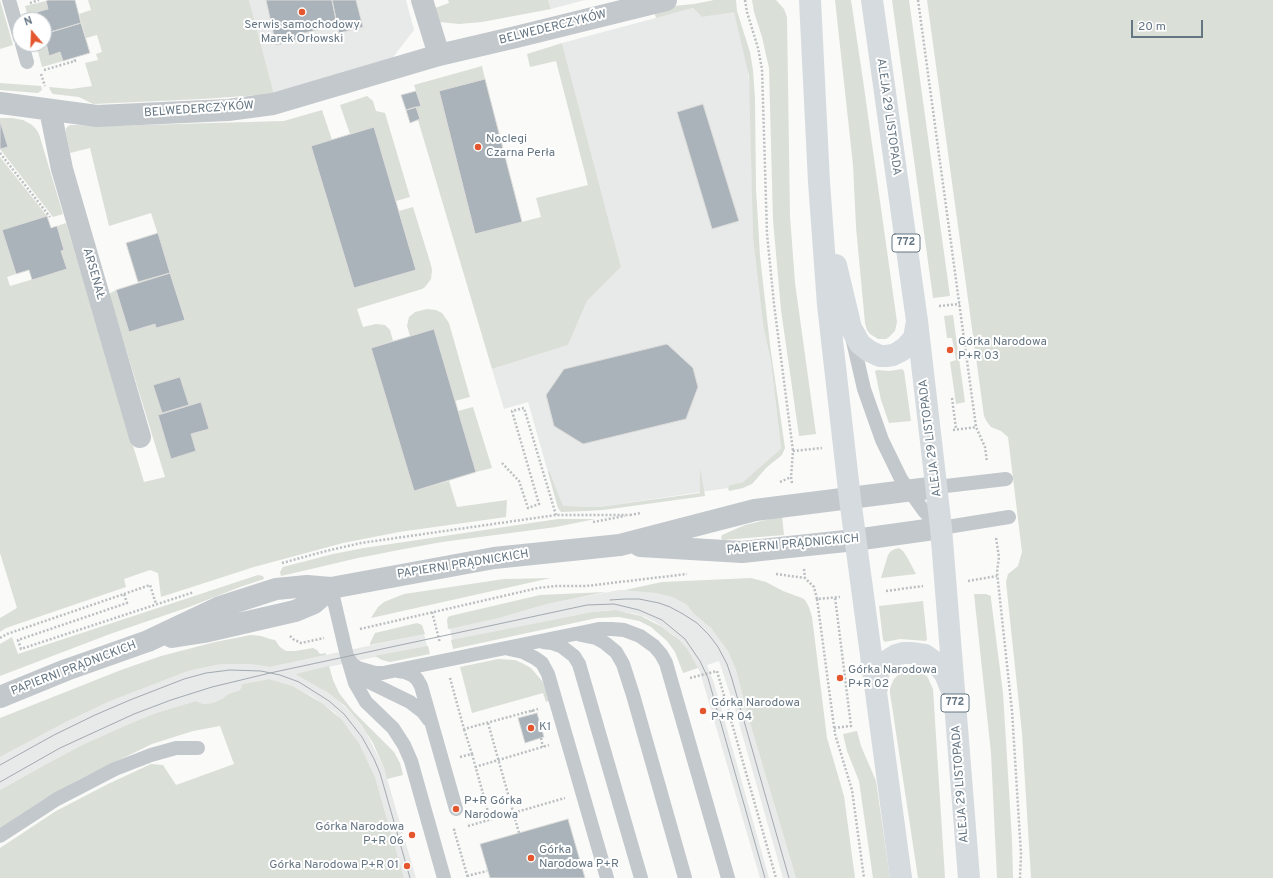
<!DOCTYPE html>
<meta charset="utf-8">
<style>
body{margin:0}
#map{position:relative;width:1273px;height:878px;overflow:hidden;background:#fafaf8;font-family:Overpass,sans-serif}
canvas{display:block}
.north{position:absolute;left:12px;top:12px;width:40px;height:40px;box-sizing:border-box;background:#fff;border:1px solid #c1c8cd;border-radius:50%;rotate:341deg;font-size:11px;font-weight:700;line-height:16px;text-align:center;color:#657683}
.north::after{content:'';display:block;margin:auto;width:14px;height:18px;background:#e4572e;clip-path:polygon(50% 0,100% 100%,50% 72%,0 100%)}
.scale{position:absolute;left:1131px;top:20px;width:72px;height:18px;box-sizing:border-box;border:2px solid #657683;border-top:0;padding-left:5px;font-size:12px;line-height:14px;white-space:nowrap;color:#657683;-webkit-text-stroke:3px #fff;paint-order:stroke}
</style>
<div id="map">
<canvas width="1273" height="878"></canvas>
<div class="north">N</div>
<div class="scale">20 m</div>
</div>
<script>
const context = document.querySelector('canvas').getContext('2d');
context.lineJoin = 'round';
function fillPath(path, color) { context.fillStyle = color; context.fill(path, 'evenodd'); }
const toPath = rows => new Path2D(rows.map(r => 'M' + r).join(''));
function stroke(path, color, width, dash) { context.strokeStyle = color; context.lineWidth = width; context.lineCap = dash ? 'butt' : 'round'; context.setLineDash(dash || []); context.stroke(path); }
function drawText(font, color, halo, rows, align = 'center') {
  context.font = font + ' Overpass,sans-serif'; context.lineWidth = 4; context.setLineDash([]); context.textBaseline = 'middle'; context.strokeStyle = halo; context.fillStyle = color; for (const [text, x, y, turn = 0] of rows) {
    context.save(); context.translate(x, y); context.rotate((+turn || 0) * Math.PI / 180); context.textAlign = isNaN(turn) ? turn : align; if (halo) context.strokeText(text, 0, 0); context.fillText(text, 0, 0); context.restore();
  }
}
fillPath(toPath([
 [249,0,406,0,414,30,391,60,274,94],
 [548,0,585,0,551,9],
 [693,8,702,17,734,11,747,64,750,90,753,238,763,325,771,362,781,450,743,482,730,485,728,488,599,507,563,506,557,504,528,402,504,409,492,369,568,345,587,301,621,267,562,43],
 [619,590,636,590,655,593,672,597,684,603,688,606,693,613,708,625,715,632,728,651,736,669,748,716,796,878,783,878,735,709,719,661,707,665,714,683,769,878,760,878,700,672,687,648,672,634,655,622,645,617,636,614,610,610,592,612,452,640,450,628,499,618,547,604],
 [424,634,427,646,295,674,321,688,338,700,353,715,366,732,384,768,416,878,404,878,375,777,359,743,349,729,335,713,315,698,293,686,269,679,244,684,240,690,228,694,222,699,213,703,203,704,196,701,156,713,129,724,82,745,41,767,0,790,0,757,66,722,108,702,188,671,216,665,227,664,249,664,270,667]
]), '#e8e9e9');
fillPath(toPath([
 [0,0,13,45,0,49],
 [88,0,249,0,274,94,202,99,93,104,79,97,53,94,51,92,49,87,71,89,92,86,85,63,98,60,96,54,102,52,97,35,86,38,79,14,91,10],
 [448,0,548,0,551,9,482,22,459,24,440,22,435,8,449,3],
 [714,0,736,0,737,11,750,52,753,70,755,99,756,189,760,256,770,345,785,448,782,455,767,467,752,484,743,488,729,491,728,488,730,485,743,482,781,449,771,362,763,325,753,238,749,76,734,12,702,17,693,8,656,18,653,8,694,4],
 [752,0,776,0,784,9,787,17,790,216,795,283,816,434,799,436,781,310,773,220,769,68,762,37,754,12],
 [835,0,851,0,863,80,897,322,895,331,889,337,886,339,878,339,870,334,867,330,865,323,856,227,853,165],
 [892,0,909,0,950,296,933,298],
 [927,0,1273,0,1273,878,1031,878,1022,733,1006,582,1008,574,1018,566,1022,552,1008,437,1001,431,991,427,987,422,984,416],
 [46,1,48,9,37,12,39,20,29,20,25,6],
 [44,38,49,56,60,52,63,61,42,67,36,44,44,44],
 [562,43,621,267,587,301,568,345,492,369,418,120,420,119,416,107,421,105,414,85,482,66,485,79,439,91,475,234,541,217,536,198,588,185,556,61,530,67,527,54],
 [0,83,41,86,42,90,38,93,0,90],
 [367,96,373,101,376,111,385,113,410,197,396,201,374,127,350,134,340,105],
 [322,110,332,140,311,146,354,288,416,270,399,211,413,207,431,265,432,270,431,279,425,287,422,289,357,309,363,327,376,324,385,325,390,330,393,341,371,348,414,491,449,481,457,507,507,500,506,517,399,532,343,543,254,567,161,597,158,573,150,570,124,579,126,587,6,628,0,632,0,618,17,608,0,553,0,157,47,216,2,230,16,274,7,277,10,286,67,269,61,251,64,250,57,226,66,223,144,482,165,477,109,294,116,290,129,332,155,324,156,328,185,319,151,213,109,226,90,148,70,153,66,133,66,128,70,125,75,125,107,126,284,121],
 [0,118,12,118,23,120,32,125,36,129,39,134,63,214,53,217,0,149],
 [427,309,436,310,442,313,449,323,470,397,455,401,434,329,410,336,407,326,409,317,415,312],
 [953,315,965,402,956,404,950,362,956,360,952,338,947,338,944,316],
 [902,369,904,371,911,421,889,423,881,400,875,371,878,370,889,371],
 [473,407,492,468,476,472,458,411],
 [700,468,705,496,603,510,586,511,561,512,558,508,548,472,549,471,563,506,599,507,700,493],
 [782,516,784,535,723,540,721,538,722,535,745,525],
 [558,519,595,519,556,527,442,542,404,549,358,558,281,576,280,572,283,567,333,554,364,548],
 [899,548,903,551,907,557,916,574,881,578,888,555,891,551,895,549],
 [258,575,263,576,264,579,240,587,189,607,110,634,0,676,0,644,12,637,18,654],
 [551,578,371,618,378,607,384,602,404,594,504,579],
 [751,578,766,582,783,591,802,598,805,600,809,607,812,617,827,738,844,796,855,878,796,878,748,716,736,670,728,651,711,628,693,613,688,606,684,603,672,597,655,593,625,590,662,582],
 [606,592,547,604,499,618,448,629,447,620,448,617,450,616,540,595],
 [974,594,986,594,991,596,991,599,1003,693,1012,840,1013,878,997,878,991,753],
 [923,601,927,639,926,641,900,639,885,642,883,640,879,606],
 [615,610,641,616,662,627,678,639,687,648,698,668,683,673,675,652,667,641,651,627,639,621,619,617,597,618,453,649,451,640,592,612],
 [417,623,422,625,425,634,370,645,370,643,375,633],
 [251,635,261,636,270,639,275,640,280,647,286,651,295,651,313,648,317,650,320,654,326,653,326,655,270,667,249,664,227,664,216,665,188,671,108,702,66,722,0,757,0,718,121,670,161,656,215,642],
 [427,646,428,646,430,654,390,662,382,660,375,656],
 [498,659,515,660,522,663,531,668,543,682,549,701,546,702,543,693,472,713,460,667],
 [329,666,333,680,339,693,354,712,394,752,400,763,403,775,387,779,384,768,373,743,362,726,353,715,344,705,327,692,295,674],
 [910,671,919,672,927,676,933,689,945,878,918,878,890,693,890,688,894,679,900,673],
 [269,679,293,686,322,703,342,720,359,743,375,777,404,878,0,878,0,848,56,811,108,784,151,764,163,765,176,785,234,764,220,726,193,731,152,744,78,780,43,800,0,828,0,790,41,767,82,745,129,724,156,713,196,701,203,704,213,703,222,699,228,694,240,690,243,684],
 [857,731,861,746,876,781,890,878,873,878,859,781,847,751,843,734]
]), '#dadfd7');
const building = toPath([
 [48,0,75,0,81,23,44,34,44,20,39,20,37,12,48,9,46,1,48,0],
 [266,0,332,0,337,25,300,34,301,39,276,45,266,0],
 [332,0,356,0,363,27,339,33,332,0],
 [81,23,90,53,63,61,60,52,49,56,44,34,81,23],
 [485,79,522,222,475,234,439,91,485,79],
 [416,91,421,106,406,110,401,95,416,91],
 [703,104,739,221,712,229,677,112,703,104],
 [416,107,420,119,410,123,406,110,416,107],
 [0,121,8,147,0,149,0,121],
 [374,127,416,270,354,288,311,146,374,127],
 [47,216,51,228,57,226,64,250,61,251,67,269,32,280,29,270,16,274,2,230,47,216],
 [158,233,170,273,138,282,126,243,158,233],
 [170,273,185,320,156,328,155,324,129,332,116,290,170,273],
 [434,329,476,472,414,491,371,348,434,329],
 [667,344,693,368,698,387,686,419,583,444,554,426,546,395,564,369,667,344],
 [180,377,189,405,162,413,153,385,180,377],
 [201,402,209,429,191,434,196,451,171,459,158,415,201,402],
 [537,713,544,737,525,743,518,718,537,713],
 [568,819,585,878,490,878,480,844,568,819]
]);
fillPath(building, '#aab3b9');
stroke(building, '#dcdcda', 1);
stroke(toPath([
 [745,0,747,12,758,48,762,69,767,234,774,304,793,451],
 [918,0,976,427,985,447,987,462],
 [30,3,39,0],
 [44,70,75,61,74,58],
 [41,74,45,86],
 [0,153,50,217],
 [939,306,960,304],
 [952,398,956,429],
 [953,430,976,427],
 [502,463,519,481,528,508,539,504,512,411,524,408,556,515],
 [780,482,791,477],
 [792,483,791,477,793,451,822,448],
 [630,515,641,513],
 [593,522,625,516],
 [996,538,999,557,997,572,1012,711,1021,854,1020,878],
 [282,563,326,551,361,543,556,515,631,515],
 [804,569,805,578,814,587,817,599,840,597],
 [776,574,805,578],
 [968,581,997,576],
 [886,591,923,586],
 [124,594,150,585,156,604],
 [817,599,835,734,852,790,864,878],
 [432,612,440,643],
 [360,629,538,588,555,586,586,586,687,574],
 [290,636,293,639,301,643,324,638],
 [0,638,7,634,124,594,127,603,18,640,21,649,194,592],
 [450,678,464,729,538,709],
 [690,678,717,671,776,878],
 [532,710,533,714],
 [488,723,519,833],
 [834,728,851,726,835,597],
 [541,738,543,747],
 [472,754,490,819],
 [460,757,472,754,464,729],
 [475,767,549,745],
 [468,826,565,798],
 [455,829,454,830,468,878],
 [467,876,487,871]
]), '#bbbfc2', 2.5, [2, 2]);
stroke(toPath([
 [9,0,20,38],
 [22,44,27,62],
 [852,337,864,389,882,440,901,479,924,511,941,528,1009,517],
 [937,487,1006,479],
 [331,588,347,656,355,683,366,702,393,728,404,745,411,761,444,878],
 [581,635,596,638,605,643,616,652,623,664,633,695,685,878],
 [543,642,552,643,561,646,574,656,579,664,641,878],
 [509,649,523,652,535,658,542,663,548,674,607,878],
 [347,656,352,664,358,668,375,673,383,673,599,629,612,629,624,630,640,636,654,646,661,654,666,663,728,878],
 [356,671,367,681,410,702,423,712,429,720],
 [398,671,405,672,412,675,417,679,421,686,456,809],
 [0,836,57,799,115,769,151,755,176,748,198,748]
]), '#c3c8cc', 14);
stroke(toPath([
 [422,0,439,55],
 [0,103,97,116,228,110,273,104,439,55,516,37,666,0],
 [50,110,62,169,140,437],
 [640,546,742,552,855,540,941,528],
 [172,637,204,632,295,611,314,603,331,588],
 [0,697,66,670,148,641,220,607,276,589,307,586,331,588,494,558,620,545,755,510,937,487]
]), '#c3c8cc', 22);
stroke(toPath([
 [810,0,819,182,828,305,850,499,901,878],
 [872,0,917,321,941,528,969,878],
 [836,265,851,328,860,344,869,351,880,356,886,356,893,355,899,352,905,348,914,338,917,321],
 [877,688,878,674,881,667,885,662,896,655,903,653,911,653,925,655,935,662,945,674,951,689]
]), '#d6dbdf', 22);
stroke(toPath([
 [610,600,625,599,639,599,659,603,670,607,683,614,697,623,709,635,718,647,727,664,732,679,789,878],
 [0,765,54,735,95,715,130,700,184,679,206,673,230,670,261,671,280,675,299,682,329,701,344,714,362,737,374,759,380,773,410,878],
 [0,782,60,748,134,714,171,700,212,687,270,673,587,605,614,604,639,610,662,620,685,639,700,661,708,678,765,878]
]), '#a2aab0', 1);
for (const [x, y, r, color] of [
 [302,12,4,"#e4572e"],
 [478,147,4,"#e4572e"],
 [950,350,4,"#e4572e"],
 [840,678,4,"#e4572e"],
 [703,711,4,"#e4572e"],
 [531,728,4,"#e4572e"],
 [456,809,4,"#e4572e"],
 [412,835,4,"#e4572e"],
 [531,858,4,"#e4572e"],
 [407,866,4,"#e4572e"]
]) { const dot = new Path2D(); dot.arc(x, y, r, 0, 2 * Math.PI); context.fillStyle = color; context.fill(dot); stroke(dot, '#fff', 1.5); }
for (const [x, y, w] of [
 [906,243,28],
 [955,703,28]
]) { const box = new Path2D(); box.roundRect(x - w / 2, y - 9, w, 18, 3); context.fillStyle = '#fff'; context.fill(box); stroke(box, '#657683', 1); }
drawText('bold 11px', '#657683', null, [
 ["772",906,243],
 ["772",955,703]
]);
drawText('12px', '#657683', '#fff', [
 ["Serwis samochodowy",302,26,"center"],
 ["Marek Orłowski",302,40,"center"],
 ["Noclegi",486,140],
 ["Czarna Perła",486,154],
 ["Górka Narodowa",958,343],
 ["P+R 03",958,357],
 ["Górka Narodowa",848,671],
 ["P+R 02",848,685],
 ["Górka Narodowa",711,704],
 ["P+R 04",711,718],
 ["K1",539,728],
 ["P+R Górka",464,802],
 ["Narodowa",464,816],
 ["Górka Narodowa",404,828,"right"],
 ["P+R 06",404,842,"right"],
 ["Górka",539,851],
 ["Narodowa P+R",539,865],
 ["Górka Narodowa P+R 01",399,866,"right"]
], 'left');
drawText('12px', '#657683', '#fff', [
 ["BELWEDERCZYKÓW",553,28,-14],
 ["BELWEDERCZYKÓW",199,110,-4],
 ["ALEJA 29 LISTOPADA",888,117,82],
 ["ARSENAŁ",93,274,74],
 ["ALEJA 29 LISTOPADA",931,438,-97],
 ["PAPIERNI PRĄDNICKICH",793,545,-5],
 ["PAPIERNI PRĄDNICKICH",463,565,-9],
 ["PAPIERNI PRĄDNICKICH",74,669,-21],
 ["ALEJA 29 LISTOPADA",961,784,-94]
]);
</script>
